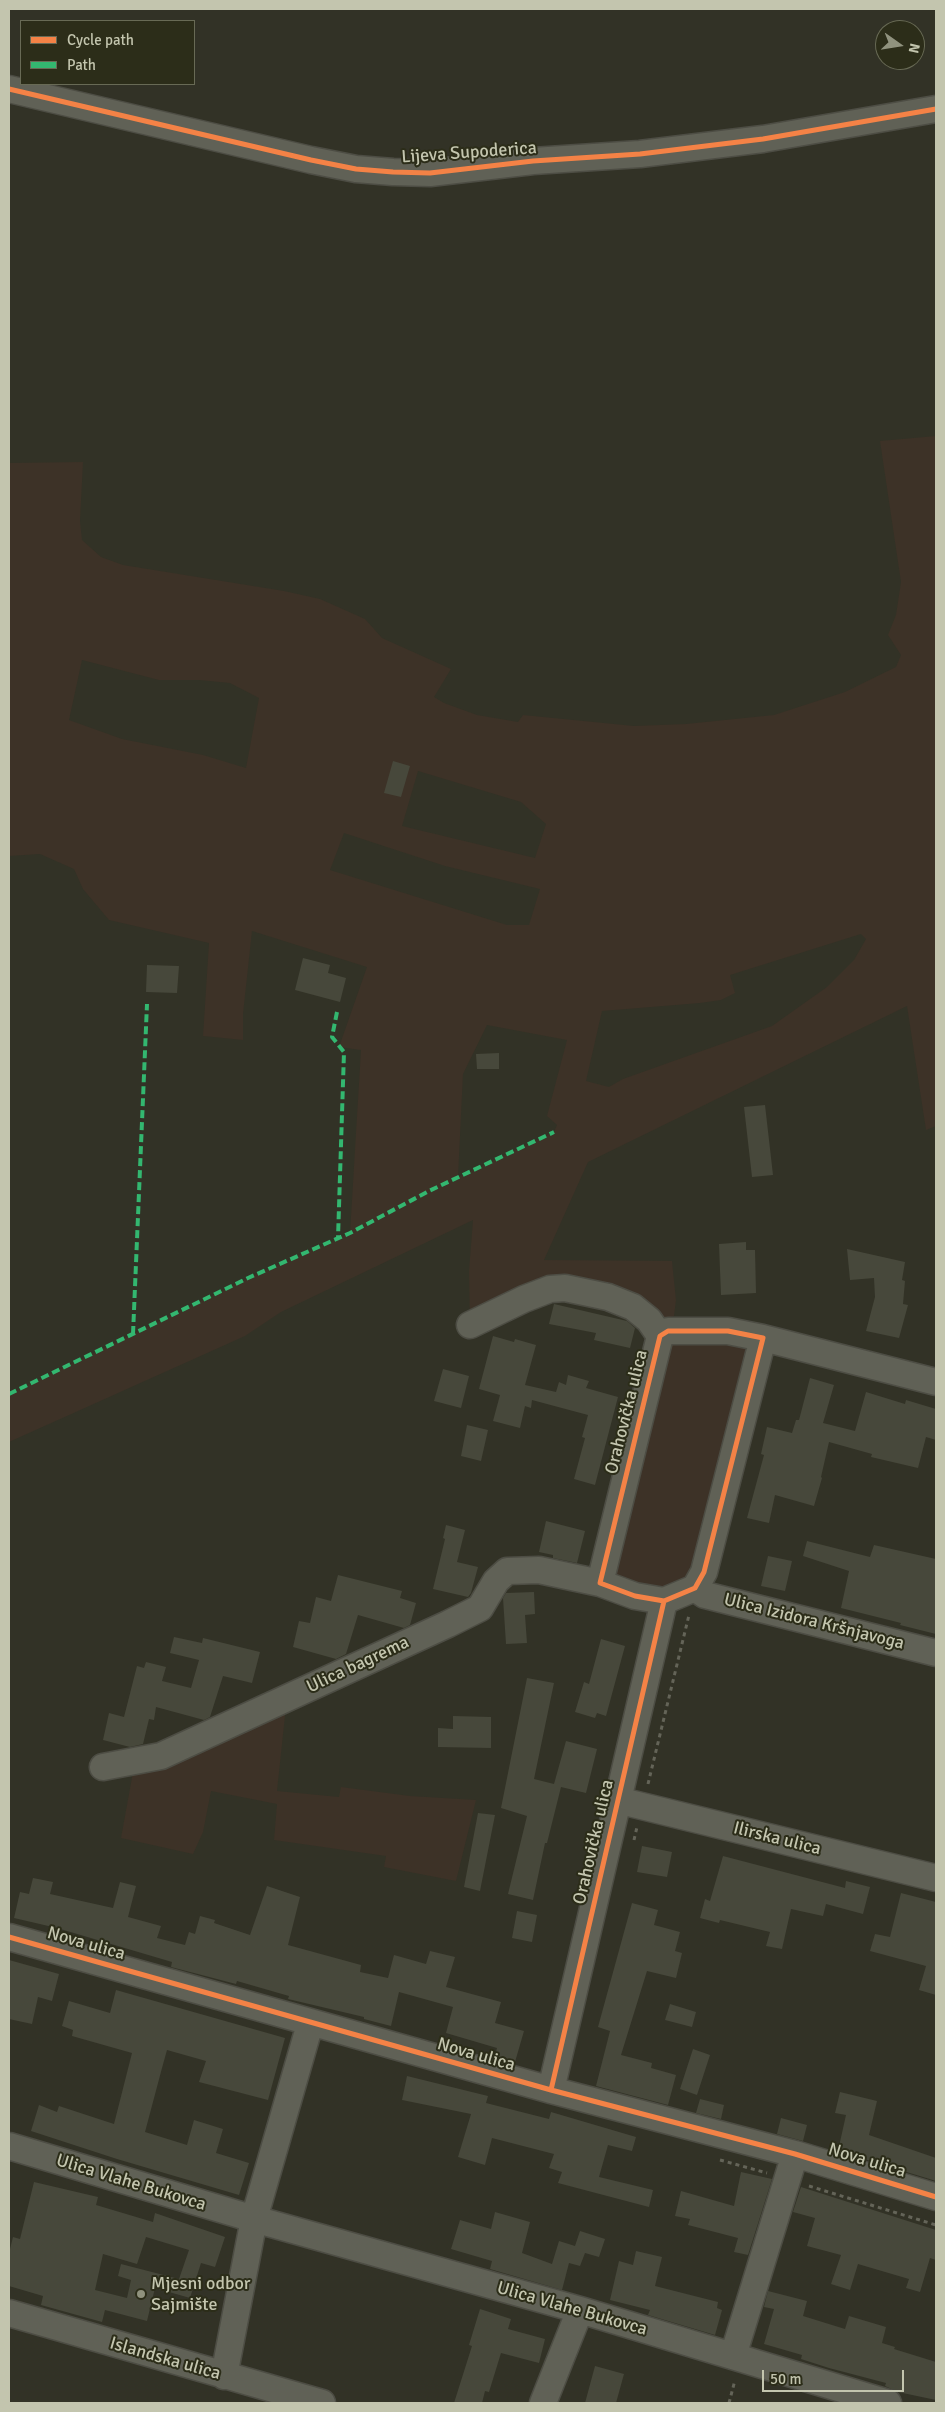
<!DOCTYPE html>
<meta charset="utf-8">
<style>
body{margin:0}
#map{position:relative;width:945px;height:2412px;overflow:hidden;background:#323226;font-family:Signika,sans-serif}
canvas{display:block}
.frame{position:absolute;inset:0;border:10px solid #c3c5ae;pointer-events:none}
.legend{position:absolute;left:20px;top:20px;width:175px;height:65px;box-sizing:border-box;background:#2c2d19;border:1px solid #686a55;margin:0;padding:6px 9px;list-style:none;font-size:15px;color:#c3c5ae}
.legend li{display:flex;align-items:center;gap:10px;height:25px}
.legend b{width:25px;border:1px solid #686a55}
.north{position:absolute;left:875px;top:20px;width:50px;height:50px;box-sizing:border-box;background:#2c2d19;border:1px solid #686a55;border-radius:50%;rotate:103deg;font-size:14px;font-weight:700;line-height:20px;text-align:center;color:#c3c5ae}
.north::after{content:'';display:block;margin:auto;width:18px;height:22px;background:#90927e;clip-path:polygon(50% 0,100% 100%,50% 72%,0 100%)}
.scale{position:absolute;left:762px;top:2370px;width:142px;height:22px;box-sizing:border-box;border:2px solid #c3c5ae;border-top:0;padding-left:6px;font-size:15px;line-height:18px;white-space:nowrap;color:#c3c5ae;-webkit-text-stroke:4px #2c2d19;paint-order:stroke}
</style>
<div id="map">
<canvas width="945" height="2412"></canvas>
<div class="frame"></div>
<ul class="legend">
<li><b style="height:6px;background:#f48246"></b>Cycle path</li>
<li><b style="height:6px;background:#33b770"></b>Path</li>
</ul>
<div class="north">N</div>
<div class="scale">50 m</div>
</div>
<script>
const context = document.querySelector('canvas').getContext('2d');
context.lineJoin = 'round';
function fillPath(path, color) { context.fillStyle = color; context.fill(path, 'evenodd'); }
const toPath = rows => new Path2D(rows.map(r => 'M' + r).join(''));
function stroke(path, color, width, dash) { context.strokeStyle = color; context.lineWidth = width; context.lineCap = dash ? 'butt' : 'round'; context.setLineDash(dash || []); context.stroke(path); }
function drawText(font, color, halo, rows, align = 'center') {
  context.font = font + ' Signika,sans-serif'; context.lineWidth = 4; context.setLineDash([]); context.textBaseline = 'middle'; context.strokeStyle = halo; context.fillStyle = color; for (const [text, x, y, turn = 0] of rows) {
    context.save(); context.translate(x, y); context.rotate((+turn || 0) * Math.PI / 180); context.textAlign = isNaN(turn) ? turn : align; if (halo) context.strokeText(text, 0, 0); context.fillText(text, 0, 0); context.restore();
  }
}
fillPath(toPath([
 [936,436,936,1126,926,1130,907,1006,588,1162,544,1260,672,1261,676,1300,674,1316,662,1321,565,1288,470,1325,469,1271,473,1220,281,1312,245,1336,9,1442,9,1394,248,1278,350,1233,361,1050,339,1047,367,967,252,931,243,1014,243,1040,203,1036,209,943,109,920,83,889,74,869,40,854,9,856,9,463,83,462,80,521,82,540,101,557,123,565,284,591,320,599,365,619,382,638,451,669,434,697,444,703,477,715,518,722,523,715,634,726,686,724,774,715,845,692,896,667,901,655,888,635,896,615,901,582,880,441],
 [82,660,159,680,199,680,230,683,259,698,246,768,203,755,122,739,69,720],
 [418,771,521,802,546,824,535,858,402,826],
 [344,833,445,866,540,889,529,925,507,925,330,870],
 [861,934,866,939,854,960,827,987,772,1026,623,1079,609,1087,586,1081,602,1011,700,1003,721,1000,735,993,730,975],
 [487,1025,567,1040,547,1116,557,1125,554,1132,458,1177,463,1074],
 [732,1339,749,1349,692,1573,672,1588,658,1591,610,1578,672,1342],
 [287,1697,277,1791,339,1797,341,1787,410,1796,476,1800,456,1881,384,1867,386,1856,274,1840,277,1804,211,1791,203,1832,193,1854,121,1838,135,1761]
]), '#3d3227');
fillPath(toPath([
 [393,761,410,766,401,797,384,793],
 [303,958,330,965,328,973,346,978,340,1002,295,990],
 [147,965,179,966,177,993,146,992],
 [499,1053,499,1069,477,1069,476,1054],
 [765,1105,773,1175,752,1177,744,1107],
 [746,1242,746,1250,755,1250,756,1293,721,1295,719,1244],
 [847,1249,905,1262,902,1280,905,1281,903,1304,908,1305,899,1338,866,1331,875,1297,874,1278,850,1280],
 [554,1304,627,1321,635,1328,630,1348,594,1340,596,1333,549,1324],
 [493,1336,514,1342,515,1339,536,1345,525,1385,556,1392,559,1382,566,1385,568,1375,589,1381,586,1388,618,1397,595,1485,574,1479,585,1438,582,1437,588,1415,532,1400,531,1408,525,1406,520,1428,493,1421,500,1395,479,1389],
 [443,1369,469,1376,461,1408,434,1401],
 [810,1378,834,1385,823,1423,855,1431,866,1392,905,1404,906,1400,936,1409,936,1440,926,1437,918,1468,871,1457,872,1454,829,1442,821,1477,822,1478,814,1506,775,1495,769,1523,747,1518,764,1455,761,1454,767,1427,792,1433,796,1420,799,1420],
 [467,1425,488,1430,481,1461,461,1456],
 [546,1521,585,1531,577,1563,553,1558,553,1555,539,1552],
 [446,1525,465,1530,457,1562,478,1567,471,1593,468,1597,433,1589,445,1539,443,1538],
 [807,1541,870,1557,874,1545,936,1559,936,1634,900,1625,901,1623,841,1608,849,1571,803,1556],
 [768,1556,792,1561,785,1591,761,1586],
 [338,1575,402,1591,400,1598,416,1603,410,1625,404,1628,358,1615,346,1654,336,1659,293,1647,299,1621,310,1623,316,1597,331,1601],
 [534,1592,535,1614,525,1615,527,1643,506,1644,503,1598,506,1593],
 [174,1637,202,1643,203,1638,260,1652,252,1683,223,1676,210,1717,204,1720,156,1707,154,1720,149,1719,143,1744,130,1747,103,1740,109,1713,124,1717,137,1666,144,1668,146,1662,166,1667,162,1681,191,1688,199,1660,170,1653],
 [601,1639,625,1646,606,1716,597,1713,595,1718,575,1712,584,1682,589,1684],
 [527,1678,554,1683,534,1779,554,1784,566,1741,597,1749,586,1793,561,1787,547,1843,545,1843,533,1900,508,1894,527,1816,501,1808],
 [453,1716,491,1717,491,1748,438,1747,438,1728,453,1729],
 [478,1813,495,1815,480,1891,464,1887],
 [642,1846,672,1852,667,1877,637,1872],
 [723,1856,845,1888,846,1881,870,1887,863,1914,826,1904,823,1916,791,1909,782,1949,766,1946,770,1932,720,1920,719,1923,700,1918,705,1899,710,1901],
 [33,1878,53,1882,50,1894,113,1908,120,1882,136,1886,128,1917,161,1926,157,1938,185,1945,189,1932,195,1934,200,1916,215,1920,214,1923,250,1935,267,1886,300,1897,288,1945,361,1965,360,1972,388,1978,394,1955,426,1964,430,1951,455,1957,446,1987,501,2002,495,2023,524,2031,515,2062,495,2056,497,2048,446,2033,453,2007,399,1992,391,2026,364,2019,364,2017,288,1999,289,1996,237,1981,236,1984,171,1967,172,1962,57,1928,14,1918,20,1892,29,1894],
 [901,1893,936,1902,936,1995,919,1990,926,1966,870,1951,875,1934,890,1937],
 [632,1903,658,1910,654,1925,680,1932,675,1951,682,1953,676,1978,647,1971,621,2055,652,2063,651,2068,676,2075,668,2105,596,2086,610,2031,598,2027],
 [517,1911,537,1915,532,1942,512,1938],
 [9,1960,59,1974,52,2001,38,1997,32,2024,9,2019],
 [116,1990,285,2038,268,2100,199,2082,206,2061,167,2050,162,2068,145,2132,187,2145,194,2120,223,2129,216,2153,249,2163,239,2195,117,2159,31,2131,39,2105,57,2112,59,2106,114,2124,132,2053,72,2036,73,2030,62,2026,69,2001,110,2013],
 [670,2004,696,2012,692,2027,665,2020],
 [693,2049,710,2055,697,2095,680,2089],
 [407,2076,488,2096,486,2103,549,2119,551,2112,636,2137,632,2151,608,2145,599,2177,653,2190,649,2207,558,2183,562,2172,549,2168,554,2154,492,2138,485,2165,458,2157,471,2114,402,2100],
 [840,2092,877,2101,869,2135,936,2158,936,2181,838,2151,846,2115,835,2113],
 [700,2099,724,2105,721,2119,696,2113],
 [781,2118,807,2125,803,2141,777,2134],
 [741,2172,772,2179,748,2255,734,2252,738,2238,688,2225,690,2219,675,2216,681,2191,734,2206],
 [34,2182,98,2197,96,2205,153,2222,155,2213,225,2237,215,2267,201,2263,190,2298,155,2288,147,2321,105,2310,102,2322,41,2305,43,2296,9,2286,9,2253,13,2237,20,2239],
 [146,2237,189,2250,179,2279,121,2264,118,2276,131,2280,127,2298,95,2290,103,2254,137,2264],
 [801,2187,936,2230,936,2260,930,2258,920,2292,906,2288,909,2279,858,2264,850,2290,831,2284,841,2255,807,2246,815,2218,793,2212],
 [495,2212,530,2222,522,2253,552,2264,559,2241,575,2246,580,2231,605,2239,599,2257,585,2253,580,2266,569,2263,562,2290,490,2269,492,2261,451,2249,460,2220,491,2229],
 [636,2251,662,2257,655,2286,718,2302,717,2308,722,2310,715,2335,648,2315,650,2310,610,2300,619,2261,633,2265],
 [768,2291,807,2301,803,2316,845,2329,849,2316,886,2327,882,2343,895,2347,894,2349,936,2362,936,2400,898,2392,885,2386,886,2383,829,2368,801,2359,802,2355,764,2344,774,2309,764,2307],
 [480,2309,511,2319,508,2329,545,2339,539,2363,501,2353,489,2392,485,2391,482,2403,454,2403,472,2346,469,2345],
 [595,2366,624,2374,616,2403,585,2403]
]), '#47483b');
const minor = toPath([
 [9,89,311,160,356,169,393,172,430,173,533,161,640,154,763,139,936,109],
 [470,1325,524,1299,550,1289,565,1288,608,1297,633,1307,649,1320,660,1336],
 [763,1338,936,1382],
 [695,1588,705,1595,936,1653],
 [103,1767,161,1756,448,1624,480,1608,496,1581,507,1571,539,1570,600,1583],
 [617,1800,936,1878],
 [9,1937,551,2090,795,2154,936,2197],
 [551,2090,664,1601,695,1588,704,1572,763,1338,728,1331,668,1331,660,1336,600,1583,635,1596,664,1601],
 [9,2146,254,2219,580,2310,888,2403],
 [9,2313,322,2403],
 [733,2356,795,2154],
 [224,2376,254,2219,310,2024],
 [543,2403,580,2310]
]);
stroke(minor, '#4d4d44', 29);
stroke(toPath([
 [648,1784,689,1615,691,1615],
 [634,1840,637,1827],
 [720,2160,767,2173],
 [809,2186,936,2225],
 [729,2403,735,2380]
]), '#646458', 3, [4, 4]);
stroke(minor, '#606156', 26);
stroke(toPath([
 [337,1012,332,1037,344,1052,338,1238],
 [133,1334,147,1004],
 [9,1394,248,1278,350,1233,429,1191,554,1132]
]), '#33b770', 4, [8, 4]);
stroke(toPath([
 [9,89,311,160,356,169,393,172,430,173,533,161,640,154,763,139,936,109],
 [9,1937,551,2090,795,2154,936,2197],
 [551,2090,664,1601,695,1588,704,1572,763,1338,728,1331,668,1331,660,1336,600,1583,635,1596,664,1601]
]), '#f48246', 5);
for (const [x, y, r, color] of [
 [141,2294,5,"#90927e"]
]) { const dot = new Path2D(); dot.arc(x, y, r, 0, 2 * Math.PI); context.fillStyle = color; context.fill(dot); stroke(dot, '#2c2d19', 2); }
drawText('18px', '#c3c5ae', '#2c2d19', [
 ["Lijeva Supoderica",469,153,-4],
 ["Orahovička ulica",627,1412,-76],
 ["Ulica Izidora Kršnjavoga",814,1622,14],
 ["Ulica bagrema",358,1665,-25],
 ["Ilirska ulica",777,1839,14],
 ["Orahovička ulica",594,1842,-77],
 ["Nova ulica",86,1944,16],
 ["Nova ulica",476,2055,16],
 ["Nova ulica",867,2161,17],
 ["Ulica Vlahe Bukovca",131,2183,17],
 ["Ulica Vlahe Bukovca",572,2309,16],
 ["Islandska ulica",165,2359,16]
]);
drawText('18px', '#c3c5ae', '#2c2d19', [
 ["Mjesni odbor",151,2284],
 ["Sajmište",151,2305]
], 'left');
</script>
